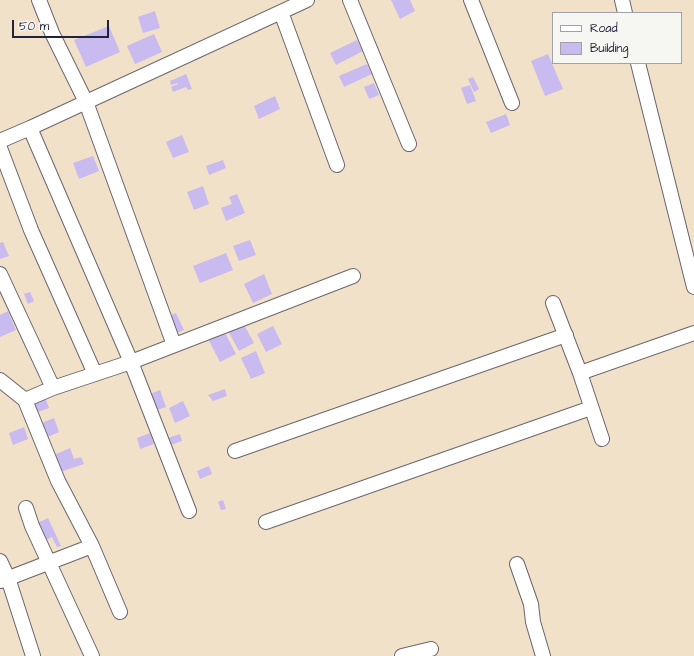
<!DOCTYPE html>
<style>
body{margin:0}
#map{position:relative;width:694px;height:656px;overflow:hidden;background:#f2e1c9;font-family:"Architects Daughter",sans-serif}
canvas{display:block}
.legend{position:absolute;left:552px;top:12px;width:130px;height:52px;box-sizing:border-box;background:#f6f6f2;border:1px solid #a1a1a9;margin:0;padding:5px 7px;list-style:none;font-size:12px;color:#22223b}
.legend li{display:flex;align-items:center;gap:8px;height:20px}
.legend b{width:20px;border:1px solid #a1a1a9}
.scale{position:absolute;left:12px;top:20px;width:97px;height:18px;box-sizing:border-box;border:2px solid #22223b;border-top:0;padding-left:5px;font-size:12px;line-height:14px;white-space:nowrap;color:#22223b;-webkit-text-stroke:3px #f6f6f2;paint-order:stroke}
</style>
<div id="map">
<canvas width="694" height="656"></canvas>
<ul class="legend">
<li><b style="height:5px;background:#fff"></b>Road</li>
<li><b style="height:11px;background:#c9baef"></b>Building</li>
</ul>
<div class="scale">50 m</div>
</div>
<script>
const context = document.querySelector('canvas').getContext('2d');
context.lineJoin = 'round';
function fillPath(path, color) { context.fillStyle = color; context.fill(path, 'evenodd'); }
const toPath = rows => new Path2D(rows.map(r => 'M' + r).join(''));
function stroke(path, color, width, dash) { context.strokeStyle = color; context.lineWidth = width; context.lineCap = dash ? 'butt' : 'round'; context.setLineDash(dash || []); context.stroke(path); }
fillPath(toPath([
 [391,0,410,0,415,11,400,19],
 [155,11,160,28,143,33,138,17],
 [109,26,120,52,86,67,74,40],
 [154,34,162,52,135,64,127,46],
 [357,40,363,51,336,65,330,53],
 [548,54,563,89,545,96,531,61],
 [367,64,372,74,344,87,339,76],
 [186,74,192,89,188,90,186,87,173,92,171,87,178,84,178,83,171,85,170,81],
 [473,77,479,89,474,92,468,79],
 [374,83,379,95,369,99,364,87],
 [470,85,476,101,467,104,461,88],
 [275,96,280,109,259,119,254,106],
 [506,114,510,125,491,133,486,122],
 [182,135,189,152,173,158,166,142],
 [93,156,99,171,79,179,73,163],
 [223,160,226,168,209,175,206,166],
 [203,186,209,204,194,210,187,192],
 [237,194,245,213,226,221,221,208,232,204,229,197],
 [250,240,256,255,239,261,233,246],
 [3,242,9,256,0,259,0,243],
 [226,253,233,270,200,283,193,266],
 [264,274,272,294,253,303,244,284],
 [30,292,34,301,28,304,24,294],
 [8,311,16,330,0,337,0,315],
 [176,313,184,330,172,335,165,318],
 [243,323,254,343,239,351,228,331],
 [273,326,282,344,266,352,257,334],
 [223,329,236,354,220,362,207,337],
 [256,351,265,373,251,379,241,358],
 [225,389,227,396,213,401,208,395],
 [160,390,166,407,157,410,150,394],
 [44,395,49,408,33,414,28,401],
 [183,401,190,416,175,423,169,408],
 [54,418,59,432,43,439,37,425],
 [24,427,28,439,13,445,9,433],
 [150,433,154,444,140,449,137,438],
 [180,434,182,441,168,446,165,439],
 [70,448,74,459,81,457,84,464,57,473,49,457],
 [209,466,212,474,200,479,197,471],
 [223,500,226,509,221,510,218,502],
 [48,518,61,546,57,547,52,537,46,540,33,525]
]), '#c9baef');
const street = toPath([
 [39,0,52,33,86,102,174,345],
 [350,0,409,144],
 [471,0,512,103],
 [622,0,625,13],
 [281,12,337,165],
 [638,63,694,287],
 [30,128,131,362,189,511],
 [0,141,30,128,307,0],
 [0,148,31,230,95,374],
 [0,274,53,388],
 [553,303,580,373,602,439],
 [580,373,694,333],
 [0,380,25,400,58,481,92,546,120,612],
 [25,400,53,388,131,362,353,276],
 [235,451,566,335],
 [26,508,32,526,92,656],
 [266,522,591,408],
 [0,561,8,578,33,656],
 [517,564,531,604,533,622,543,656],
 [1,581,92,546],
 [402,656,431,649]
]);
stroke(street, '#6b656d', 16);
stroke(street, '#fff', 14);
</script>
